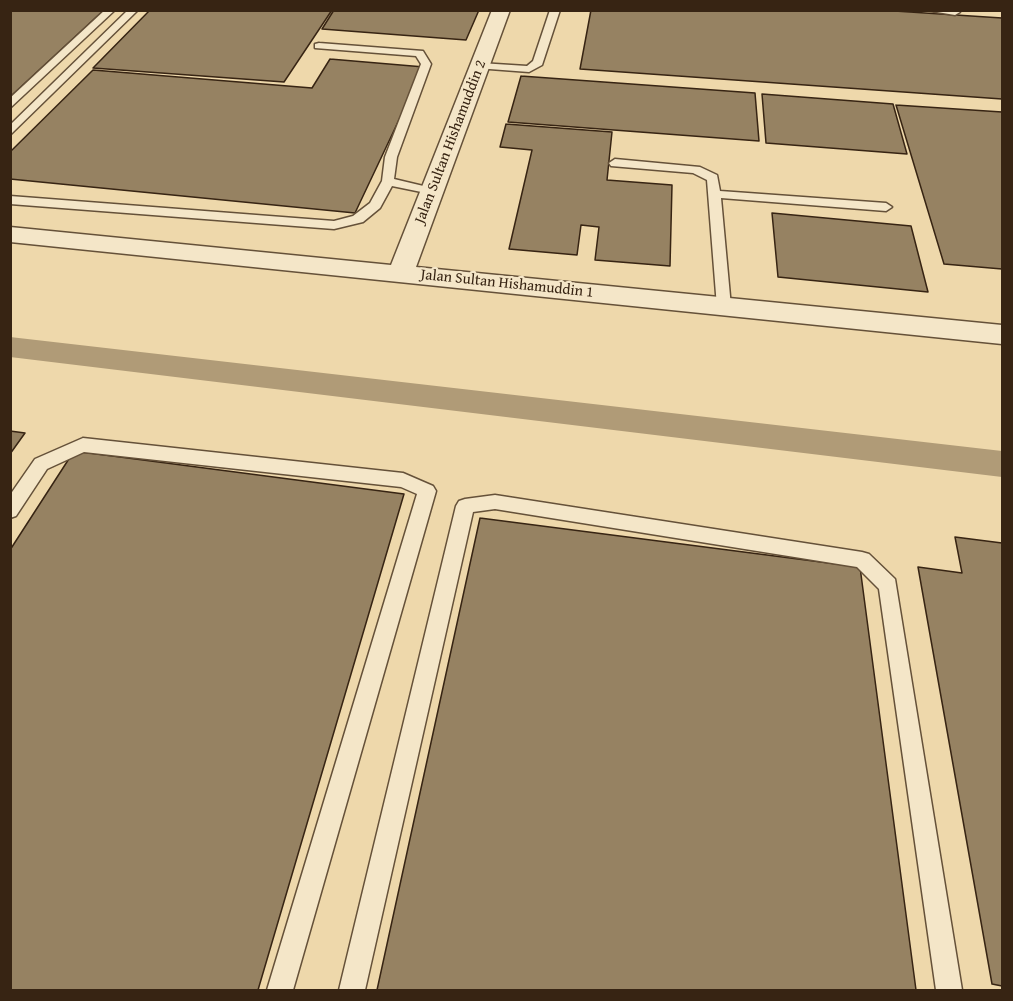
<!DOCTYPE html>
<style>
body{margin:0}
#map{position:relative;width:1013px;height:1001px;overflow:hidden;background:#eed8ab;font-family:"Gentium Book Plus",serif}
canvas{display:block}
.frame{position:absolute;inset:0;border:12px solid #372413;pointer-events:none}
</style>
<div id="map">
<canvas width="1013" height="1001"></canvas>
<div class="frame"></div>
</div>
<script>
const context = document.querySelector('canvas').getContext('2d');
context.lineJoin = 'round';
const toPath = rows => new Path2D(rows.map(r => 'M' + r).join(''));
function fillPath(path, color) { context.fillStyle = color; context.fill(path, 'evenodd'); }
function stroke(path, color, width, dash) { context.strokeStyle = color; context.lineWidth = width; context.lineCap = dash ? 'butt' : 'round'; context.setLineDash(dash || []); context.stroke(path); }
function drawText(font, color, halo, rows, align = 'center') {
  context.font = font + ' "Gentium Book Plus",serif'; context.lineWidth = 4.5; context.setLineDash([]); context.textBaseline = 'middle'; context.strokeStyle = halo; context.fillStyle = color; for (const [text, x, y, turn = 0] of rows) {
    context.save(); context.translate(x, y); context.rotate((+turn || 0) * Math.PI / 180); context.textAlign = isNaN(turn) ? turn : align; if (halo) context.strokeText(text, 0, 0); context.fillText(text, 0, 0); context.restore();
  }
}
fillPath(toPath([
 [10,337,1002,451,1002,477,10,357,10,337]
]), '#b09b77');
const building = toPath([
 [10,10,104,10,10,97,10,10],
 [150,10,332,10,284,82,93,68,150,10],
 [334,10,479,10,466,40,322,29,334,10],
 [591,10,879,10,1002,18,1002,99,580,69,591,10],
 [330,59,424,67,355,213,10,179,10,152,93,70,312,88,330,59],
 [521,76,755,93,759,141,508,122,521,76],
 [762,94,893,104,907,154,766,143,762,94],
 [896,105,1002,112,1002,269,944,264,896,105],
 [506,124,612,132,607,180,672,185,670,266,595,260,599,227,581,225,577,255,509,249,532,150,500,147,506,124],
 [772,213,911,226,928,292,778,277,772,213],
 [10,431,25,433,10,454,10,431],
 [74,451,404,494,258,990,10,990,10,550,74,451],
 [480,518,860,567,916,990,377,990,480,518],
 [955,537,1002,543,1002,986,992,984,918,567,962,573,955,537]
]);
fillPath(building, '#968262');
stroke(building, '#372413', 1.5);
const service = toPath([
 [105,10,115,10,10,108,10,98,105,10],
 [128,10,138,10,10,135,10,125,128,10],
 [550,10,560,10,542,65,529,72,476,68,476,64,480,63,527,66,533,61,550,10],
 [925,10,959,10,960,12,955,15,925,10],
 [319,43,423,51,431,64,397,157,394,179,436,189,436,195,392,186,380,208,363,222,334,229,10,204,10,196,334,221,353,216,370,203,382,181,385,157,421,64,416,56,315,48,315,44,319,43],
 [615,159,700,167,717,175,720,191,886,203,892,207,886,211,721,198,731,307,724,312,717,307,707,180,693,173,611,166,609,163,615,159],
 [83,438,403,473,433,486,436,491,293,990,267,990,417,494,401,487,84,452,47,469,16,516,10,518,10,495,35,459,83,438],
 [495,495,862,552,869,554,895,579,962,990,936,990,879,589,857,567,495,509,473,512,365,990,339,990,456,506,459,501,465,499,495,495]
]);
const minor = toPath([
 [492,10,510,10,416,267,1002,325,1002,344,10,242,10,227,391,265,492,10]
]);
stroke(service, '#655139', 3);
stroke(minor, '#655139', 3);
fillPath(service, '#f4e6c8');
fillPath(minor, '#f4e6c8');
drawText('15px', '#372413', '#f4e6c8', [
 ["Jalan Sultan Hishamuddin 2",451,142,-69],
 ["Jalan Sultan Hishamuddin 1",507,284,6]
]);
</script>
